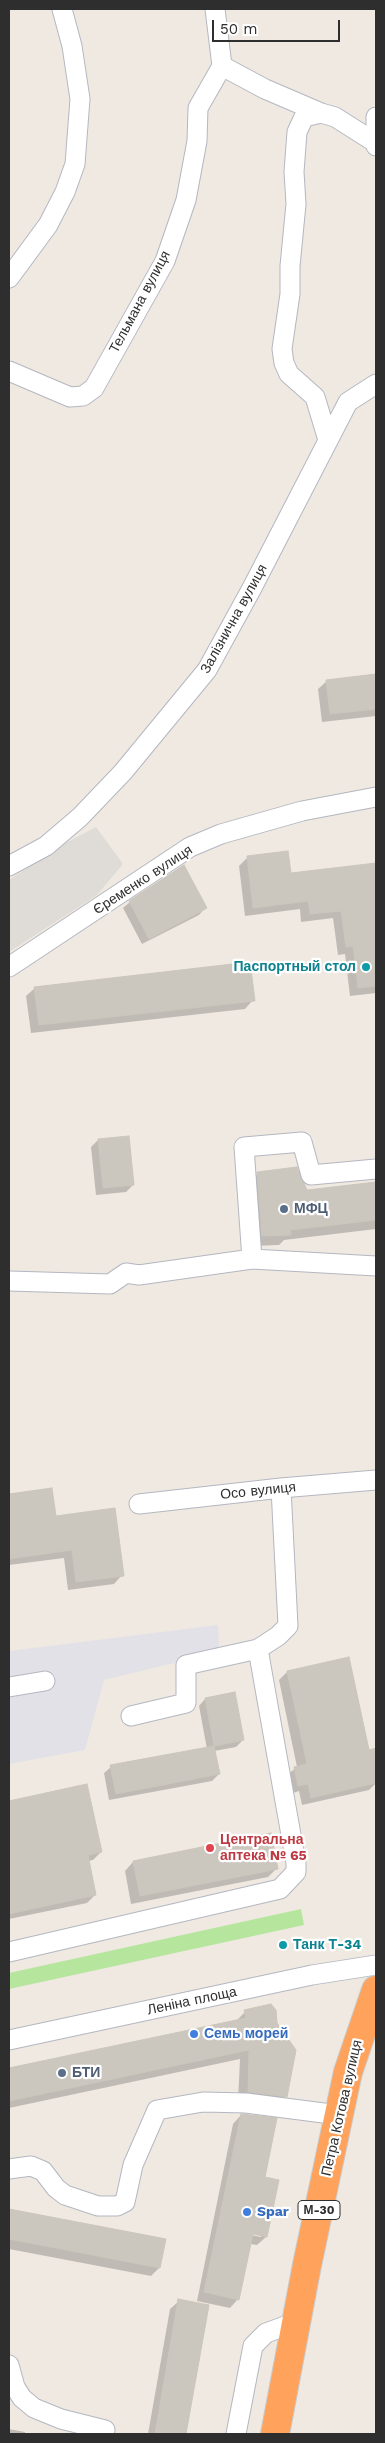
<!DOCTYPE html>
<meta charset="utf-8">
<style>
body{margin:0}
#map{position:relative;width:385px;height:2443px;overflow:hidden;background:#efe9e1;font-family:"Work Sans",sans-serif}
canvas{display:block}
.frame{position:absolute;inset:0;border:10px solid #2e2e2e;pointer-events:none}
.scale{position:absolute;left:212px;top:20px;width:128px;height:22px;box-sizing:border-box;border:2px solid #2e2e2e;border-top:0;padding-left:6px;font-size:15px;line-height:18px;white-space:nowrap;color:#2e2e2e;-webkit-text-stroke:4px #fff;paint-order:stroke}
</style>
<div id="map">
<canvas width="385" height="2443"></canvas>
<div class="frame"></div>
<div class="scale">50 m</div>
</div>
<script>
const context = document.querySelector('canvas').getContext('2d');
context.lineJoin = 'round';
function fillPath(path, color) { context.fillStyle = color; context.fill(path, 'evenodd'); }
const toPath = rows => new Path2D(rows.map(r => 'M' + r).join(''));
function stroke(path, color, width, dash) { context.strokeStyle = color; context.lineWidth = width; context.lineCap = dash ? 'butt' : 'round'; context.setLineDash(dash || []); context.stroke(path); }
function drawText(font, color, halo, rows, align = 'center') {
  context.font = font + ' "Work Sans",sans-serif'; context.lineWidth = 4.5; context.setLineDash([]); context.textBaseline = 'middle'; context.strokeStyle = halo; context.fillStyle = color; for (const [text, x, y, turn = 0] of rows) {
    context.save(); context.translate(x, y); context.rotate((+turn || 0) * Math.PI / 180); context.textAlign = isNaN(turn) ? turn : align; if (halo) context.strokeText(text, 0, 0); context.fillText(text, 0, 0); context.restore();
  }
}
fillPath(toPath([
 [218,1625,219,1652,104,1680,85,1750,9,1764,9,1651]
]), '#e3e1e8');
fillPath(toPath([
 [301,1909,304,1925,9,1989,9,1973]
]), '#b6e59e');
fillPath(toPath([
 [96,827,123,864,97,895,9,952,9,880,60,846]
]), '#dfdcd8');
fillPath(toPath([
 [376,676,376,716,322,722,318,689,327,681],
 [247,858,290,875,376,865,376,993,350,996,345,954,338,955,333,918,301,922,300,909,245,916,239,866],
 [130,902,205,908,199,915,142,944,123,908],
 [35,988,253,1000,245,1009,31,1033,26,996],
 [98,1140,133,1185,126,1192,96,1195,91,1147],
 [258,1174,306,1191,376,1183,376,1229,284,1240,279,1245,251,1246,247,1184],
 [51,1489,55,1517,122,1575,114,1584,68,1590,64,1558,9,1565,9,1495],
 [348,1659,368,1751,376,1749,376,1783,369,1790,302,1805,299,1791,290,1794,286,1776,297,1767,279,1680,287,1672],
 [205,1699,243,1740,236,1747,214,1751,219,1774,212,1781,109,1800,104,1773,111,1767,207,1749,199,1706],
 [86,1786,101,1852,93,1860,88,1861,95,1895,87,1903,9,1919,9,1802],
 [270,1835,277,1868,268,1877,131,1904,125,1871,133,1862],
 [245,2012,285,2096,276,2106,238,2101,240,2059,9,2108,9,2069,236,2021],
 [241,2115,264,2178,266,2237,257,2245,250,2244,238,2299,230,2308,197,2301,233,2124],
 [247,2232,261,2235,261,2237,246,2234],
 [9,2211,164,2240,159,2268,151,2276,9,2249],
 [179,2301,207,2306,185,2434,148,2434,170,2309],
 [9,2429,25,2432,25,2434,9,2434]
]), '#0003');
const building = toPath([
 [376,674,376,709,330,714,326,680,376,674],
 [288,851,291,873,376,863,376,986,358,988,353,946,346,947,341,911,310,914,308,901,253,908,247,856,288,851],
 [184,865,207,908,149,939,129,901,184,865],
 [250,962,255,1001,39,1025,34,987,250,962],
 [129,1136,134,1185,103,1188,98,1139,129,1136],
 [297,1167,307,1190,376,1182,376,1220,290,1230,291,1235,262,1236,257,1172,297,1167],
 [52,1488,56,1516,115,1508,124,1576,76,1582,72,1550,9,1559,9,1494,52,1488],
 [349,1657,369,1750,376,1748,376,1783,311,1798,308,1784,298,1786,294,1767,307,1764,287,1671,349,1657],
 [235,1692,244,1740,214,1746,205,1698,235,1692],
 [214,1746,220,1774,116,1794,110,1765,214,1746],
 [87,1784,102,1852,88,1855,96,1895,9,1914,9,1801,87,1784],
 [271,1833,278,1869,140,1896,133,1861,271,1833],
 [271,2004,276,2010,277,2023,296,2050,287,2097,248,2092,249,2050,9,2101,9,2068,246,2018,244,2010,271,2004],
 [241,2114,277,2118,265,2177,279,2180,267,2237,253,2234,239,2300,204,2292,241,2114],
 [9,2209,166,2239,160,2268,9,2239,9,2209],
 [178,2299,209,2305,186,2434,155,2434,178,2299]
]);
fillPath(building, '#cbc7bf');
stroke(building, '#cbc5ba', 1);
const minor = toPath([
 [222,66,265,89,321,113],
 [376,117,376,146],
 [9,278,48,225,65,192,75,164,80,99,72,46,62,9],
 [9,371,70,397,83,396,94,388,165,261,186,200,197,141,198,108,222,66,215,9],
 [328,440,315,397,289,374,284,363,282,349,290,294,290,266,296,204,294,172,297,132,304,117,321,113,335,117,376,143],
 [9,866,46,846,80,817,123,772,207,670,252,588,348,402,376,384],
 [9,967,190,847,221,834,302,811,376,797],
 [252,1259,244,1147,302,1142,311,1175,376,1169],
 [9,1281,110,1284,126,1273,139,1275,252,1259,376,1266],
 [139,1504,281,1488,376,1480],
 [9,1687,45,1681],
 [131,1716,186,1703,186,1665,258,1649,278,1636,288,1626,281,1488],
 [9,1952,280,1889,296,1872,296,1863,258,1649],
 [9,2040,312,1975,376,1965],
 [9,2169,31,2166,43,2171,56,2188,65,2195,98,2206,117,2206,125,2202,133,2165,157,2110,203,2102,246,2103,339,2115],
 [9,2365,15,2387,22,2398,34,2408,61,2419,105,2430],
 [236,2434,253,2346,266,2333,296,2322]
]);
const highway = toPath([
 [275,2434,307,2265,348,2072,376,1990]
]);
stroke(minor, '#b4b7c1', 21);
stroke(highway, '#c9c9c9', 30);
stroke(minor, '#fff', 19);
stroke(highway, '#ffa35c', 28);
for (const [x, y, r, color] of [
 [366,967,5,"#0f9aa8"],
 [284,1209,5,"#5c6f8a"],
 [210,1848,5,"#e0444e"],
 [283,1945,5,"#0f9aa8"],
 [194,2034,5,"#3f7fe0"],
 [62,2073,5,"#5c6f8a"],
 [247,2212,5,"#3f7fe0"]
]) { const dot = new Path2D(); dot.arc(x, y, r, 0, 2 * Math.PI); context.fillStyle = color; context.fill(dot); stroke(dot, '#fff', 2); }
for (const [x, y, w] of [
 [319,2210,42]
]) { const box = new Path2D(); box.roundRect(x - w / 2, y - 9.5, w, 19, 4); context.fillStyle = '#fff'; context.fill(box); stroke(box, '#2e2e2e', 1); }
drawText('bold 12px', '#2e2e2e', null, [
 ["М-30",319,2210]
]);
drawText('14px', '#2e2e2e', '#fff', [
 ["Тельмана вулиця",140,302,-62],
 ["Залізнична вулиця",234,619,-61],
 ["Єременко вулиця",143,880,-33],
 ["Осо вулиця",258,1491,-6],
 ["Леніна площа",192,2001,-12],
 ["Петра Котова вулиця",342,2108,-77]
]);
drawText('bold 14px', '#0d838f', '#fff', [
 ["Паспортный стол",356,967],
 ["Танк Т-34",293,1945,"left"]
], 'right');
drawText('bold 14px', '#4e5e75', '#fff', [
 ["МФЦ",294,1209],
 ["БТИ",72,2073]
], 'left');
drawText('bold 14px', '#be3a42', '#fff', [
 ["Центральна",220,1840],
 ["аптека № 65",220,1856]
], 'left');
drawText('bold 14px', '#366cbe', '#fff', [
 ["Семь морей",204,2034],
 ["Spar",257,2212]
], 'left');
</script>
